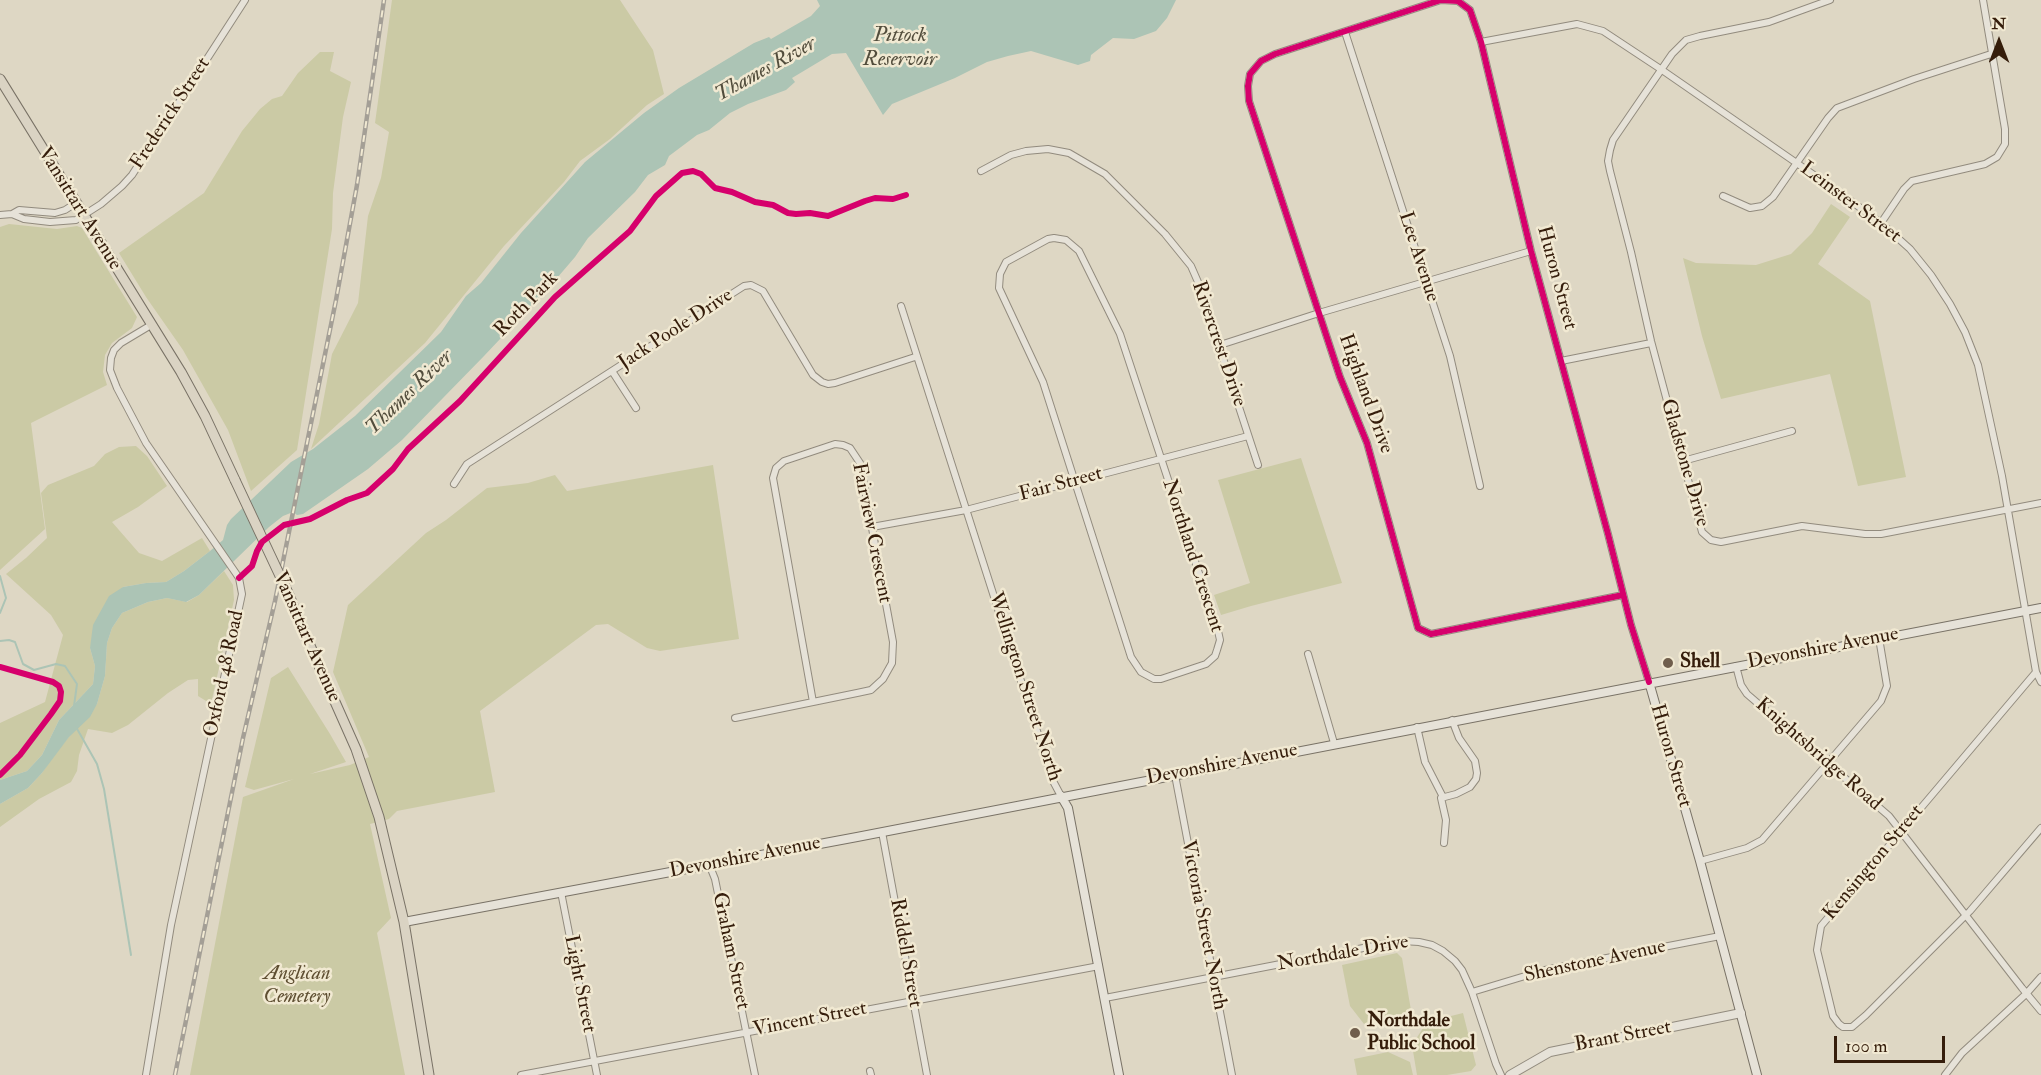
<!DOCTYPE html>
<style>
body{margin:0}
#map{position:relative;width:2041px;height:1075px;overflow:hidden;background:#ded7c4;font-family:"IM FELL Double Pica",serif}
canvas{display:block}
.north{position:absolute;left:1969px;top:12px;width:60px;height:60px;-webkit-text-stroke:4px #f1e9d2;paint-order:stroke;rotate:0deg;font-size:16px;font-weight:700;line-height:24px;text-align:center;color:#351d0b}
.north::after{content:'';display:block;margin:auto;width:21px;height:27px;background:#351d0b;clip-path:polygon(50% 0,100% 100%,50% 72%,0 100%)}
.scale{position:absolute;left:1834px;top:1036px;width:111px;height:27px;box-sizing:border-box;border:3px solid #351d0b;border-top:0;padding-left:8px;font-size:18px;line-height:21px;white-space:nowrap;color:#351d0b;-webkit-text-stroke:4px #f1e9d2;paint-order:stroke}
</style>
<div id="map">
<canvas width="2041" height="1075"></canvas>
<div class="north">N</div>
<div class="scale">100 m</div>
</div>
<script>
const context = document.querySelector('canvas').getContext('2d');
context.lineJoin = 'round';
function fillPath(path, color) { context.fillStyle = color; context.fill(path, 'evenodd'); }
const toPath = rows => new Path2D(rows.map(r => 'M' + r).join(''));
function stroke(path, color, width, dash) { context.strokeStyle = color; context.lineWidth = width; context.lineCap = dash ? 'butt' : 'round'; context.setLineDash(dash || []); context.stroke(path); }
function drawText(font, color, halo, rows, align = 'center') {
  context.font = font + ' "IM FELL Double Pica",serif'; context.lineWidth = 5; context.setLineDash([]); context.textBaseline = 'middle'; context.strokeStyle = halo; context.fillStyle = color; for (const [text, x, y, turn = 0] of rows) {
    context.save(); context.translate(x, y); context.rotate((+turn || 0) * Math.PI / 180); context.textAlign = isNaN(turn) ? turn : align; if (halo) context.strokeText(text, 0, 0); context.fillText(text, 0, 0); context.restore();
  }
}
fillPath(toPath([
 [392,0,620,0,653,50,664,94,647,105,610,139,580,161,564,182,504,246,425,343,311,449,319,424,332,354,358,303,368,216,381,178,389,132,375,123],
 [320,52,334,52,330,71,351,82,343,117,333,193,332,229,297,450,251,491,228,430,183,350,146,297,119,253,204,193,242,131,260,109,272,99,282,96,298,73],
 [1831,204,1850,217,1818,264,1870,301,1906,477,1858,486,1830,374,1721,399,1702,336,1683,258,1696,263,1756,265,1791,254,1812,233],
 [9,224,57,229,77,226,82,228,137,317,132,328,112,343,105,355,103,372,107,385,31,423,45,529,0,570,0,227],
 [136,446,147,456,167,486,138,507,112,522,139,553,162,561,202,538,210,551,184,571,166,582,146,583,123,587,90,648,95,666,93,684,59,720,42,755,27,771,0,780,0,723,45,702,63,635,51,615,6,574,26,558,47,538,41,493,48,485,94,466,105,454,119,447],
 [1301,458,1342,583,1251,606,1221,615,1214,595,1250,583,1218,480],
 [713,465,739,639,660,651,647,648,608,624,596,625,480,711,495,792,397,811,389,819,370,824,391,918,377,933,405,1075,190,1075,243,797,294,779,254,790,245,787,271,678,288,667,330,734,346,762,310,774,350,765,369,757,333,672,348,605,426,533,446,520,487,488,528,483,555,475,567,491],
 [224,571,233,585,234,600,211,704,198,696,198,679,188,680,168,693,128,725,112,733,88,729,79,755,77,771,71,782,39,799,0,827,0,804,28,788,42,773,54,754,97,704,105,676,107,643,112,628,122,613,148,602,167,598,187,602,199,595],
 [1397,953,1402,958,1412,1016,1364,1024,1350,1006,1342,965],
 [1463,1013,1476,1065,1471,1071,1447,1075,1417,1075,1412,1045,1427,1022],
 [1388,1052,1410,1062,1413,1075,1357,1075,1354,1059]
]), '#cbcaa5');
fillPath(toPath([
 [817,0,1176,0,1167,18,1156,31,1134,39,1113,38,1091,55,1090,61,1078,65,1031,51,1008,56,987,62,955,78,892,104,883,115,846,53,832,54,792,78,795,82,786,90,748,104,730,113,709,130,697,135,669,156,665,165,648,175,635,192,588,238,575,257,551,285,484,356,402,440,368,469,303,514,297,515,293,512,283,516,269,527,199,595,186,602,167,598,148,602,122,613,112,628,107,643,105,676,97,704,90,717,69,737,42,773,28,788,0,804,0,780,27,771,42,755,59,720,93,684,95,666,90,648,93,625,109,596,123,587,146,583,166,582,184,571,210,551,223,540,227,525,231,519,291,462,313,449,355,416,441,332,466,296,481,283,521,233,585,162,644,113,679,88,754,43,769,37,771,39,811,16,820,6]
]), '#acc4b5');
stroke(toPath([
 [0,576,6,598,0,613],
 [0,641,9,640,15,642,23,664,34,670,56,664,65,666,77,684,74,706],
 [76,727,97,764,104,789,131,955]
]), '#acc4b5', 2);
const minor = toPath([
 [1830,0,1769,22,1700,36,1686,40,1672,54,1613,140,1610,150,1608,161,1610,171,1631,252,1651,341,1702,532,1711,540,1721,542,1802,526,1865,534,1881,534,2041,503],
 [1345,32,1450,356,1480,486],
 [1481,42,1577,24,1603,31,1662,70,1840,193,1881,223,1910,249,1931,275,1950,304,1965,332,1978,365,2002,476,2036,672,2041,682],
 [981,171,1011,155,1026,151,1048,149,1069,153,1105,174,1165,234,1191,266,1198,282,1258,465],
 [1723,196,1750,208,1762,206,1773,197,1828,118,1837,108,1914,79,1991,54],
 [12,214,24,219,50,222,76,220,101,204,122,186,132,175,245,0],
 [0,215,12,214,19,210,55,213,65,210,76,203],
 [1881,223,1904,189,1912,181,1985,164,1997,157,2005,144,2005,129,1983,0],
 [1054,238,1066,240,1079,251,1120,334,1218,631,1220,640,1217,650,1215,656,1206,664,1161,679,1154,679,1141,672,1131,657,1043,382,999,288,1000,274,1006,262,1048,239,1054,238],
 [901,306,1053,781,1061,796],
 [1220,345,1319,313,1531,251],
 [1561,361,1651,343],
 [612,371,636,408],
 [1683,461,1792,431],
 [454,484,467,464,744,286,751,285,763,291,813,375,822,382,828,384,835,383,915,357],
 [872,527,966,510,1248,436],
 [1623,595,1431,634,1418,628,1367,443,1340,377,1249,101,1248,86,1250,74,1261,61,1275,54,1441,0,1458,1,1470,10,1481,42,1531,251,1608,534,1631,625,1649,682],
 [1308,654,1334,743],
 [1736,666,1741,685,1747,694,1889,816,2022,988,2041,1011],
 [2036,672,1821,926,1817,950,1833,1016,1839,1024,1843,1027,1852,1027,1866,1015,1970,911,2041,828],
 [735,718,813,702,857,693,871,690,883,679,892,663,893,642,860,463,850,448,843,445,835,444,784,461,776,468,773,478,813,702],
 [1417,727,1425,762,1443,797],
 [1175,775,1232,1075],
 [882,832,927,1075],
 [1444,843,1446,820,1441,798,1456,794,1470,787,1476,779,1477,773,1475,761,1459,738,1452,720],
 [1700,861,1747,848,1762,840,1881,701,1887,686,1879,638],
 [709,864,715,879,755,1075],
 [561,892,597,1075],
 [1472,992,1545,970,1720,936],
 [1105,998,1384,944,1402,941,1419,942,1432,945,1443,951,1455,961,1462,970,1472,992,1496,1064,1501,1075],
 [870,1071,871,1075],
 [146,1075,171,925,242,594,239,578,235,572,146,443,117,388,110,370,111,358,114,350,121,343,151,325],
 [521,1075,1099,966],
 [1945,1075,1962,1053,2026,994,2041,977]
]);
const tertiary = toPath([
 [1510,1075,1550,1052,1741,1013]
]);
const secondary = toPath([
 [1649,682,1700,861,1757,1075],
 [1061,796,1068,808,1119,1075],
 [404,922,857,837,2041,608]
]);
const primary = toPath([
 [0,79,181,372,205,416,235,480],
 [304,632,356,749,379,817,404,922,429,1075]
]);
stroke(minor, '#928b7e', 8);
stroke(tertiary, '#928b7e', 10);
stroke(secondary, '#797266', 10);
stroke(primary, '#797266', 11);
stroke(minor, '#e6e2d8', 6);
stroke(tertiary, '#e6e2d8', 8);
stroke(secondary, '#e6e2d8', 8);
stroke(primary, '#dad3c3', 9);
const rail = toPath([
 [175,1075,243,738,275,601,336,300,357,185,384,0]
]);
stroke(rail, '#a49f96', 4.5);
stroke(rail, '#f1e9d2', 2, [7]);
const primaryBridge = toPath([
 [235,480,289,595,304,632]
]);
stroke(primaryBridge, '#797266', 11, []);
stroke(primaryBridge, '#dad3c3', 9);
stroke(toPath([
 [239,578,252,566,257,551,262,542,284,525,310,519,347,500,367,493,393,469,408,449,460,401,555,297,630,231,656,196,682,173,693,171,701,174,715,188,732,192,755,202,773,205,788,213,796,214,810,213,828,216,865,201,875,198,893,199,906,195],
 [1623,595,1431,634,1418,628,1367,443,1340,377,1249,101,1248,86,1250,74,1261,61,1275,54,1441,0,1458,1,1470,10,1481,42,1531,251,1608,534,1631,625,1649,682],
 [0,667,53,682,59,686,61,692,60,701,51,714,20,755,0,775]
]), '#d6006c', 6);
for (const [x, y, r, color] of [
 [1668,663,6,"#705e4c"],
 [1355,1033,6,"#705e4c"]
]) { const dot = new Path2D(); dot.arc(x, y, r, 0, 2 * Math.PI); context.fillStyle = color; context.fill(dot); stroke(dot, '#f1e9d2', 2); }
drawText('20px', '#351d0b', '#f1e9d2', [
 ["Frederick Street",171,114,-57],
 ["Leinster Street",1850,203,37],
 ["Vansittart Avenue",79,209,58],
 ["Lee Avenue",1418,257,72],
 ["Huron Street",1556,278,75],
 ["Roth Park",527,305,-46],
 ["Jack Poole Drive",676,330,-33],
 ["Rivercrest Drive",1218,344,71],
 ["Highland Drive",1365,394,70],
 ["Gladstone Drive",1684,463,74],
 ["Fair Street",1061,485,-15],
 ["Fairview Crescent",871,533,79],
 ["Northland Crescent",1192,556,72],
 ["Vansittart Avenue",306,637,66],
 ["Devonshire Avenue",1823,649,-11],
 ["Oxford 48 Road",225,674,-78],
 ["Wellington Street North",1024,687,72],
 ["Knightsbridge Road",1818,755,41],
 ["Huron Street",1670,756,74],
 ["Devonshire Avenue",1222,765,-11],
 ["Devonshire Avenue",745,858,-11],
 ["Kensington Street",1874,863,-50],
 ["Victoria Street North",1203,925,79],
 ["Graham Street",730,951,78],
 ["Riddell Street",905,953,80],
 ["Northdale Drive",1343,954,-10],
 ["Shenstone Avenue",1595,962,-12],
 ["Light Street",579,984,79],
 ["Vincent Street",810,1020,-11],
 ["Brant Street",1623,1037,-11]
]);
drawText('bold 20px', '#351d0b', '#f1e9d2', [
 ["Shell",1680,663],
 ["Northdale",1367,1022],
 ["Public School",1367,1045]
], 'left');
drawText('italic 20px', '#5e4e31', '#f1e9d2', [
 ["Anglican",297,975],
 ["Cemetery",297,998]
]);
drawText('italic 21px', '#524d3c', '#f1e9d2', [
 ["Pittock",900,36],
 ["Reservoir",900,60],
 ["Thames River",766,70,-29],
 ["Thames River",410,393,-44]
]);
</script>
